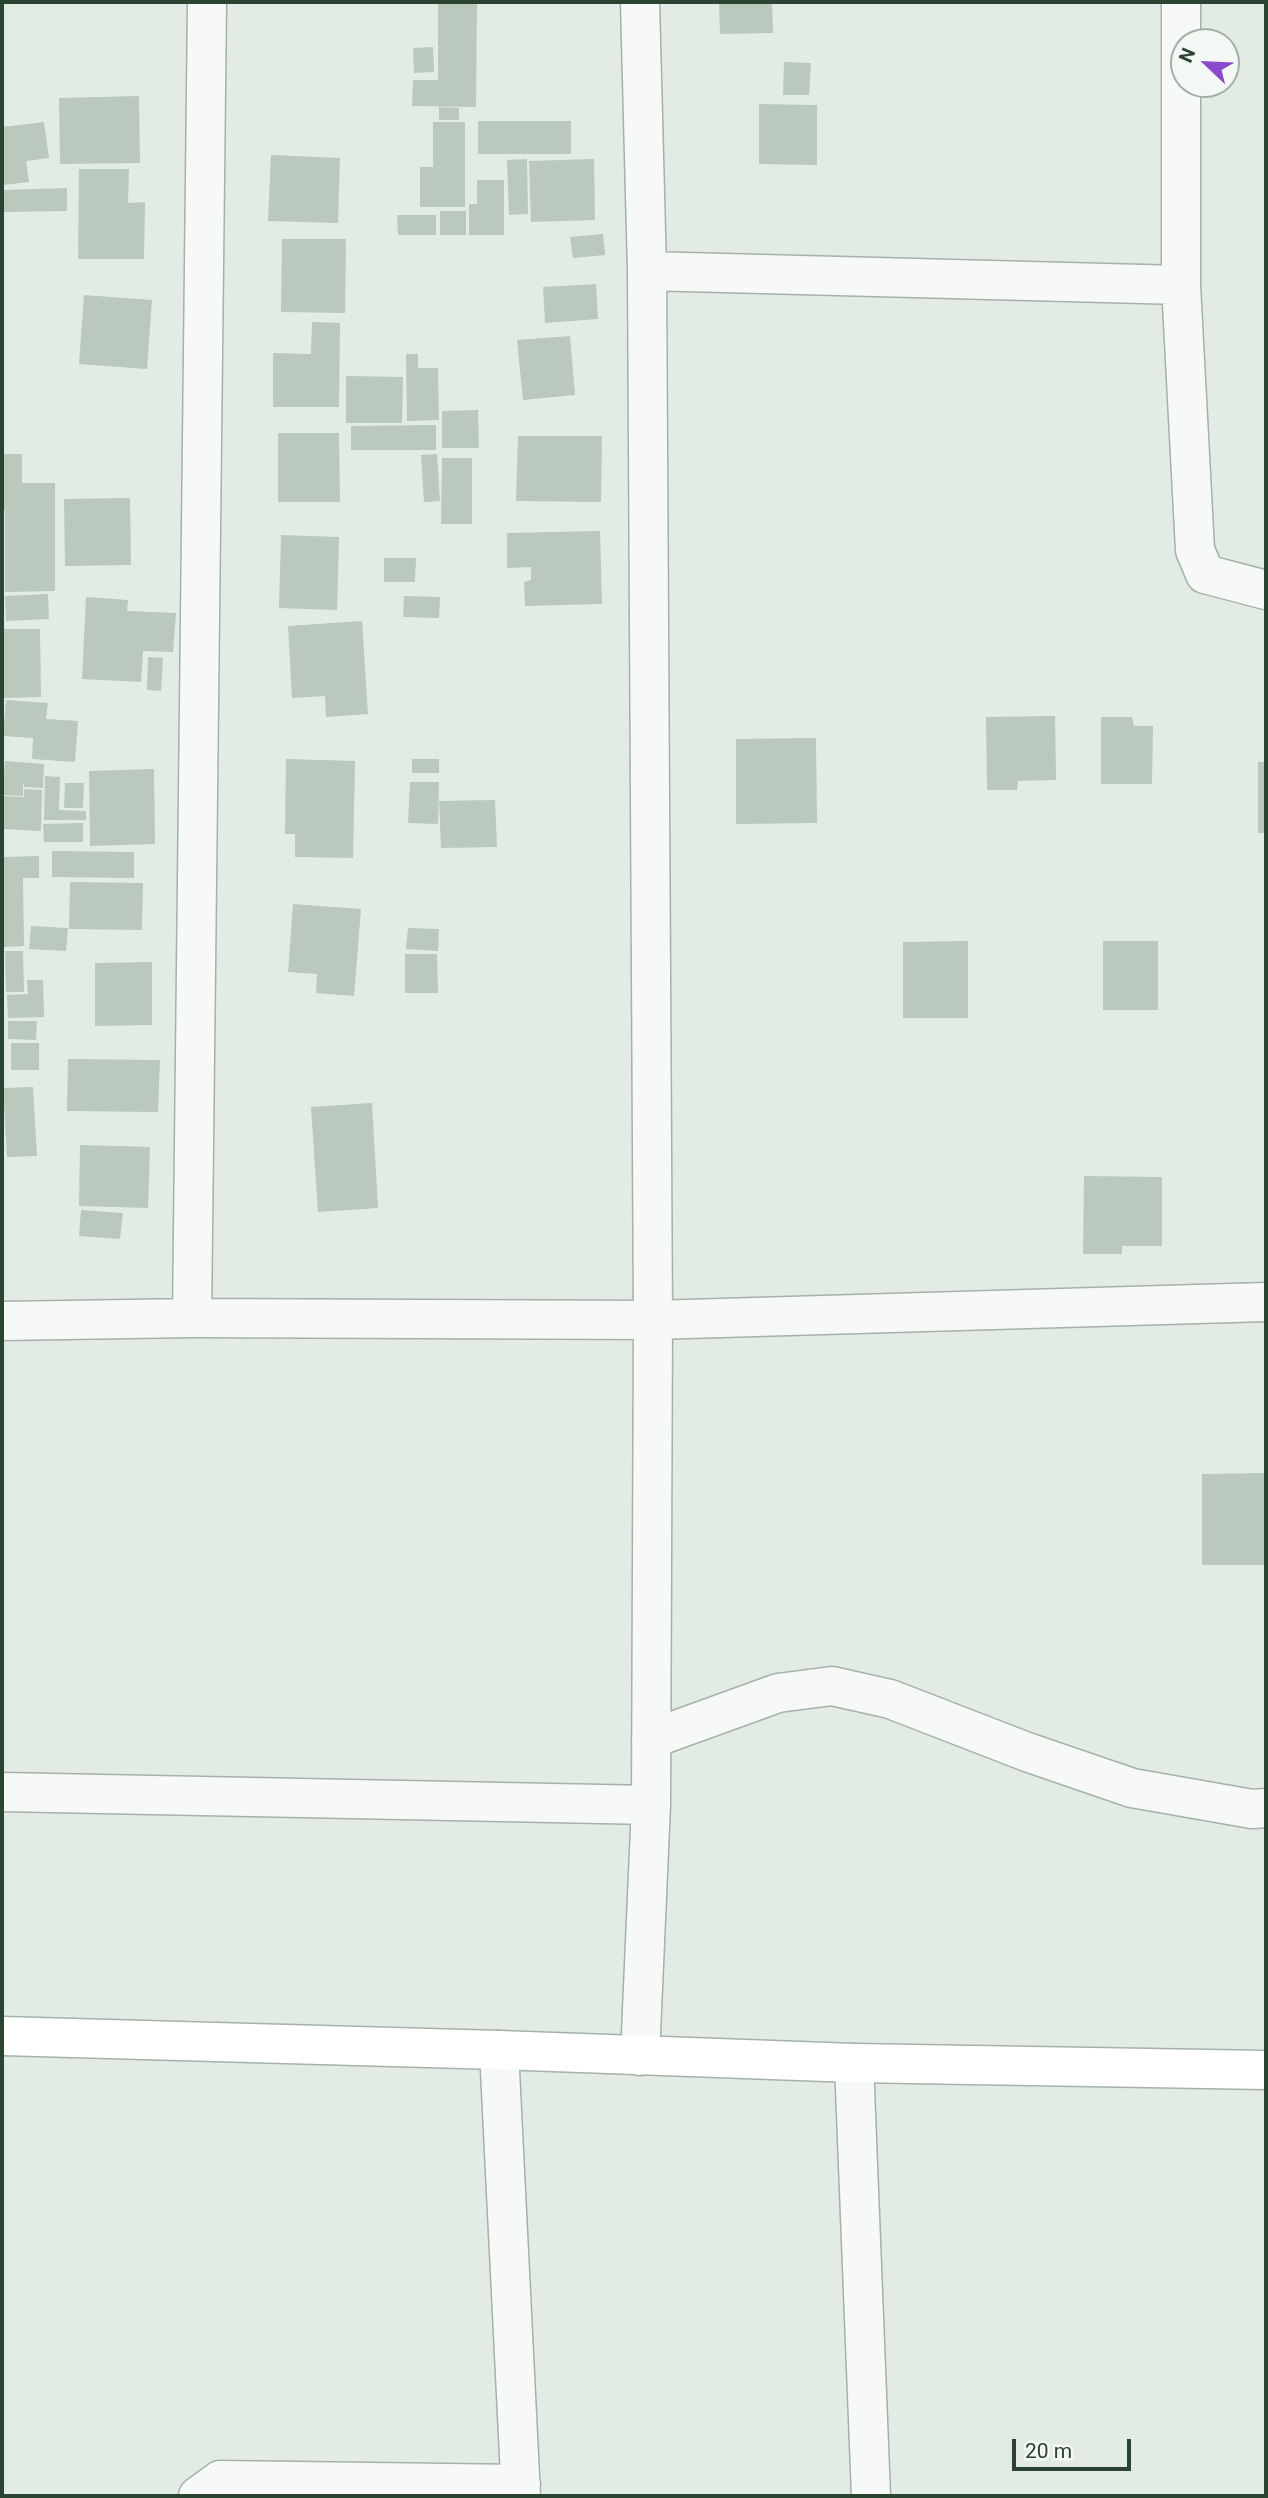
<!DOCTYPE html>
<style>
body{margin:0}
#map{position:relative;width:1268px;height:2498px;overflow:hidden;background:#e3ebe5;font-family:Roboto,sans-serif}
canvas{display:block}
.frame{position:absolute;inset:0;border:4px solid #2b4331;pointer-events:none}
.north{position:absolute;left:1170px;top:28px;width:70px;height:70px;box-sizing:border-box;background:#f3f8f4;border:2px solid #a3b0a6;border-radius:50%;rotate:293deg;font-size:19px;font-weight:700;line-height:28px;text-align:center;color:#2b4331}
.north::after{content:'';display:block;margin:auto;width:24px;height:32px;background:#894bcc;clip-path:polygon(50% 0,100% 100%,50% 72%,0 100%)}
.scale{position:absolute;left:1012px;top:2439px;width:119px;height:32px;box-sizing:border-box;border:4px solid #2b4331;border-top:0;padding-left:9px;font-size:21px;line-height:24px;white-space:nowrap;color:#2b4331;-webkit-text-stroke:5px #f3f8f4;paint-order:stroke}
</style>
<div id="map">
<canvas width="1268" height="2498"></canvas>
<div class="frame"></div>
<div class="north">N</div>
<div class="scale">20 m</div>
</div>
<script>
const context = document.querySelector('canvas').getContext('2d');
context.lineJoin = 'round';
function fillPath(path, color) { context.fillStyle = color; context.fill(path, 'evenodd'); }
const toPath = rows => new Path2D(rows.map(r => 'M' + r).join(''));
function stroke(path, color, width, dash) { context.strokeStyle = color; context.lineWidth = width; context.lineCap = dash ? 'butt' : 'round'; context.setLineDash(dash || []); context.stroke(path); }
fillPath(toPath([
 [438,2,477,2,476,107,412,106,413,80,438,80],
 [719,2,772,2,773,33,720,34],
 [433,47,434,72,414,73,413,48],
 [784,62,811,63,809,95,783,95],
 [139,96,140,163,60,164,59,98],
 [759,104,817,105,817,165,759,164],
 [439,107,459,108,459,120,439,120],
 [478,121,571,121,571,154,478,154],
 [44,122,49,158,26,161,29,182,3,185,2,127],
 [433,122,465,122,465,207,420,207,420,167,433,167],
 [271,155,340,158,338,223,268,221],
 [527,159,528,214,509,215,507,160],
 [594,159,595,220,531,222,529,161],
 [79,169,129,169,128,203,145,202,144,259,78,259],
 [477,180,504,180,504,235,469,235,469,204,477,204],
 [67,188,67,211,4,212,3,190],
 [440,211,466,211,466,235,440,235],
 [397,215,436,215,436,235,398,235],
 [603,234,605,255,573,258,570,237],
 [282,239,346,239,345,313,281,312],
 [596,284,598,319,545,323,543,287],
 [84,295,152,300,147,369,79,364],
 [312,322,340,323,339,407,273,407,273,353,311,354],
 [570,336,575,395,523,400,517,340],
 [406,354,418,354,418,368,438,368,439,420,407,421],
 [346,376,403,377,402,423,346,423],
 [478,410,479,448,442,448,442,411],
 [436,425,436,450,351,450,351,426],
 [278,433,339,433,340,502,278,502],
 [518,436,602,436,601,502,516,501],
 [2,454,22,454,22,483,55,483,55,591,5,592,5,510,2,510],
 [437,454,440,501,424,502,421,455],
 [442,458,472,458,472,524,441,524],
 [130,498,131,565,65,566,64,499],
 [600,531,602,604,525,606,524,582,531,580,531,567,507,568,507,533],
 [281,535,339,537,337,610,279,608],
 [384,558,416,558,415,582,384,582],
 [48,594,49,619,6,621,5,596],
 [404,596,440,597,439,618,403,617],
 [86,597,128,600,127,611,176,613,173,652,143,651,141,682,82,679],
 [362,621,368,714,326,717,325,696,292,698,288,626],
 [4,629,40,629,41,697,4,698],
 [148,657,163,658,161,691,147,690],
 [6,700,48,703,46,719,78,721,75,762,32,759,33,738,3,736],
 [1055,716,1056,780,1018,781,1017,790,987,790,986,717],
 [1101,717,1132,717,1134,726,1153,726,1152,784,1101,784],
 [816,738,817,823,736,824,736,739],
 [286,759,355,761,353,858,295,857,295,834,285,834],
 [412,759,439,759,439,773,412,773],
 [5,761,44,764,43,788,24,787,23,782,23,796,3,795],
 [1258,762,1266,762,1266,833,1258,833],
 [154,769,155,844,90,846,89,771],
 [45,776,60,777,59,810,86,811,86,820,44,820],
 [410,782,439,782,438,824,408,823],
 [65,783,84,783,83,808,64,808],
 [24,789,42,790,41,831,3,829,4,796,24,797],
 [495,800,497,847,441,848,439,801],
 [83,823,83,842,44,842,43,824],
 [52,851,134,852,134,878,52,877],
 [39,856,39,878,23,878,24,946,4,947,3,857],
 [70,882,143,883,142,930,69,929],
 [293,904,361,909,354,996,316,993,317,974,288,972],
 [31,926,68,928,66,951,29,949],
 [408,928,439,929,438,951,406,949],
 [968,941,968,1018,903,1018,903,942],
 [1103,941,1158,941,1158,1010,1103,1010],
 [5,951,23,951,24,992,6,992],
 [405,954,437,954,438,993,405,993],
 [152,962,152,1025,95,1026,95,963],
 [27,980,43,980,44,1017,8,1018,7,995,28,994],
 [8,1021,37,1021,36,1040,8,1039],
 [11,1043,39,1043,39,1070,11,1070],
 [68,1059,160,1060,158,1112,67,1111],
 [33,1087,37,1156,7,1157,3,1088],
 [372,1103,378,1208,318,1212,311,1107],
 [80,1145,150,1147,148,1208,79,1206],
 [1084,1176,1162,1177,1162,1246,1122,1246,1122,1254,1083,1254],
 [81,1210,123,1213,120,1239,79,1236],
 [1266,1473,1266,1565,1202,1565,1202,1474]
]), '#bac8bd');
const street = toPath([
 [640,2,647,271,653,1320,651,1805,640,2056],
 [1181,2,1181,285,1195,550,1205,574,1266,590],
 [647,271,1181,285],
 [192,1318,207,2],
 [2,1321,192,1318,653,1320,1266,1302],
 [651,1739,778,1693,832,1686,890,1699,1027,1752,1132,1788,1252,1809,1266,1808],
 [2,1792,651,1805],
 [499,2050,521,2496],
 [854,2063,871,2496],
 [198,2496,220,2480,521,2484]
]);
const secondary = toPath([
 [2,2036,499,2050,854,2063,1266,2070]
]);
stroke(street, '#a4b2a8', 41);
stroke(secondary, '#a4b2a8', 41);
stroke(street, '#f6f9f7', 38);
stroke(secondary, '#fff', 38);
</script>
